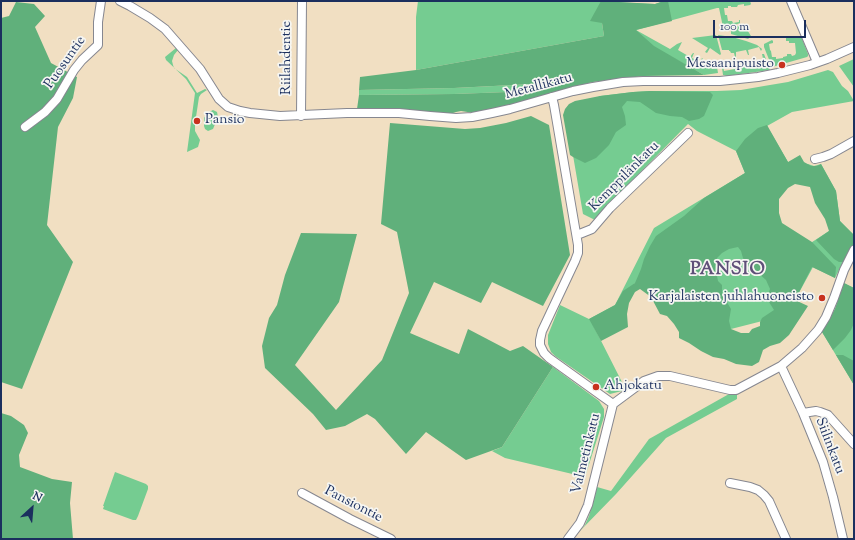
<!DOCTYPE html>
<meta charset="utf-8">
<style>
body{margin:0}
#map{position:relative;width:855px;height:540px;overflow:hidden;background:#f1dfc2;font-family:"Sorts Mill Goudy",serif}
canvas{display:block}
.frame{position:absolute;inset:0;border:2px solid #1b2f5e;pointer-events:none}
.north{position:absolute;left:12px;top:488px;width:40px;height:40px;-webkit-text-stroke:3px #f6f6f2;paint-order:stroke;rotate:26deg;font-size:11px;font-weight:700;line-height:16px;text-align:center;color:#1b2f5e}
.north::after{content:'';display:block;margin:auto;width:14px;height:18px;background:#1b2f5e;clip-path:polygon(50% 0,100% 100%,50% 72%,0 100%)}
.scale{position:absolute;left:713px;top:20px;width:93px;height:18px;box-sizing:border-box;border:2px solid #1b2f5e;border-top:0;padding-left:5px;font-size:12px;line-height:14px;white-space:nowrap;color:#1b2f5e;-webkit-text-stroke:3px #f6f6f2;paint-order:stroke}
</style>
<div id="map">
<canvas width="855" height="540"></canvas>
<div class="frame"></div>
<div class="north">N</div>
<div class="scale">100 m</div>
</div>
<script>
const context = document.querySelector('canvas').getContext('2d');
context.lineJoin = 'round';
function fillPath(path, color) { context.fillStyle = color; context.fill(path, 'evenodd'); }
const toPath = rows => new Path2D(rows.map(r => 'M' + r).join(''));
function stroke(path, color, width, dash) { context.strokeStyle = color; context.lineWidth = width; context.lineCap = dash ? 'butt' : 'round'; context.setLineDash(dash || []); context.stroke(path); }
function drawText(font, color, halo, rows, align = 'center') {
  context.font = font + ' "Sorts Mill Goudy",serif'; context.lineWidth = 3.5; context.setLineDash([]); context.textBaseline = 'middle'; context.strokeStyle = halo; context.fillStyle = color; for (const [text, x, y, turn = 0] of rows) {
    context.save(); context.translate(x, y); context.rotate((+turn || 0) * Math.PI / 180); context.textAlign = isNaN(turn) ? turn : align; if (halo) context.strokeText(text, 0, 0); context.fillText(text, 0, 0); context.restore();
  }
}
fillPath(toPath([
 [418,1,608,1,611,2,655,4,664,1,750,1,751,4,750,5,744,6,744,4,738,5,737,7,731,7,731,6,728,6,728,8,724,8,725,15,727,15,728,21,732,21,733,23,739,22,739,20,740,20,740,23,727,28,723,27,719,8,717,8,636,30,670,49,677,44,682,42,678,50,690,57,693,53,694,53,692,58,700,62,702,58,703,59,701,63,713,69,715,66,717,67,718,73,704,75,594,14,602,23,604,36,416,70,416,17],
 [742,24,744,25,751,36,748,39,731,34,731,29],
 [716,35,721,54,720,55,710,48,707,53,705,52,708,48,692,38],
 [718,35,732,37,746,41,757,45,762,49,761,51,759,47,748,50,749,55,748,55,746,50,736,52,736,57,735,57,734,53,731,53,730,51,729,51,729,50,722,50],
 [786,36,801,36,808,54,808,56,807,57,772,67,764,47,764,44,772,40,773,41,773,43,769,44,770,50,771,51,772,57,776,57,776,59,783,58,783,57,787,56,787,54,791,54,792,56,795,55,796,53,795,43,789,43,789,41,786,41],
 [176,48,178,50,174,55,172,61,173,65,174,68,187,77,197,93,205,89,207,90,201,94,199,97,196,117,194,119,194,122,195,123,195,131,200,140,198,147,187,152,195,93,186,79,166,60,165,57],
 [764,54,770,70,727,76,723,75,722,68,723,66,724,71,735,69,734,64,736,64,737,68,748,66,747,61,749,61,750,66,764,63,762,54],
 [854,59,854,87,839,66],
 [828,70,833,72,842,86,848,91,854,101,792,112,767,126,788,162,808,164,814,166,821,164,836,191,840,221,854,235,854,243,847,254,835,278,813,267,795,300,778,317,731,329,635,283,621,311,593,325,626,390,610,394,555,356,551,352,548,344,548,335,560,305,589,319,615,305,654,228,745,173,736,151,697,131,688,124,612,201,595,220,583,214,566,114,600,96,633,92,650,91,717,91,741,90,764,86,788,82],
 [794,177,810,182,832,229,803,248,764,208],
 [534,84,534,91,454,94,359,95,359,90,454,88],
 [213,110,217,112,218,117,213,129,208,131,205,129,204,126,204,118,207,113],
 [844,283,854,288,854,385,822,332,835,309],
 [553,367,599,401,604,409,604,417,585,477,505,458,492,451,502,447],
 [737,393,737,399,666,438,616,494,579,532,585,525,589,516,597,487,611,491,649,439,729,394],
 [115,472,146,484,148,486,148,489,138,516,136,520,133,520,103,509,104,506,103,506]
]), '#75cc91');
fillPath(toPath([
 [601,1,655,4,664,1,668,1,672,21,636,30,654,46,704,75,644,76,593,82,552,93,522,102,474,113,461,111,456,112,450,114,397,109,378,108,357,109,359,95,454,94,534,91,533,84,454,88,359,90,360,77,416,70,604,36,602,23,590,21],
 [16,2,34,4,45,16,35,27,51,63,77,77,73,98,58,127,47,225,73,262,22,389,1,382,1,18,9,16],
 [650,91,710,92,713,95,704,116,699,119,689,121,682,117,670,116,656,113,640,102,627,101,622,107,625,116,626,125,616,132,609,145,596,158,585,163,573,157,570,155,563,115,565,109,569,104,575,101,600,96,633,92],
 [531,116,549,125,570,255,543,306,492,282,481,303,434,282,410,333,459,354,468,329,510,351,523,346,553,367,502,447,466,460,426,432,406,454,375,419,367,414,345,426,326,430,313,414,265,368,262,346,269,318,277,305,285,275,301,233,357,234,339,302,295,365,336,410,382,360,409,293,397,232,381,224,390,123,465,129,480,128,506,123],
 [767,125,788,162,800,155,804,162,811,166,817,166,821,164,836,191,840,221,854,235,854,243,843,262,839,262,834,259,816,240,829,231,825,219,815,203,810,187,795,184,788,188,779,199,779,213,782,223,812,242,836,267,835,278,812,267,795,300,808,306,789,335,780,343,770,346,763,350,759,362,752,366,736,364,724,359,713,357,701,351,689,343,679,338,679,332,674,324,667,316,660,314,651,297,640,289,635,292,629,303,627,314,628,327,601,341,589,319,615,305,623,291,635,283,641,269,644,259,650,246,656,236,684,216,704,198,745,173,736,151,745,139,758,128],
 [738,247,741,251,743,258,747,265,757,272,766,280,770,289,767,297,769,302,774,310,762,318,760,322,760,326,752,329,749,333,741,333,731,329,729,321,731,309,722,294,722,285,718,281,715,266,717,258,722,253,729,249],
 [844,283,854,288,854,323,851,330,845,338,833,350,822,332,835,309],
 [836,355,843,355,854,361,854,385],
 [1,413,11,416,24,425,28,433,19,455,20,467,52,479,72,482,70,503,73,539,1,539]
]), '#60b07b');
const minor = toPath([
 [120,1,130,6,150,18,165,29,200,69,219,99,228,107,240,111,250,113,280,116,347,113,399,113,430,116,456,118,472,117,492,113,510,109,573,91,593,87,623,82,643,81,720,81,758,77,778,73,810,65,827,59,854,47],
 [791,1,817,62],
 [552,97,554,105,578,245,578,253,575,261,542,331,540,340,540,345,544,353,549,358,613,404],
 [301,116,302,1],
 [25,127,45,112,57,99,74,70,82,60,98,45,98,22,101,1],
 [815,159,823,157,831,154,854,141],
 [577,235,592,229,610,208,688,133],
 [781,366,803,413,823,462,833,497,843,539],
 [803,413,816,411,820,412,828,415,854,444],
 [730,483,750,487,758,490,764,495,769,501,786,539],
 [302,493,350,519,391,539],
 [568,539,580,523,588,505,613,404,644,381,658,376,670,376,730,390,736,390,781,366,802,348,818,330,826,317,834,298,844,270,854,250]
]);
stroke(minor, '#868790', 10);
stroke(minor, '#fff', 8);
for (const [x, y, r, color] of [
 [782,65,4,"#c8321e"],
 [197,121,4,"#c8321e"],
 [822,298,4,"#c8321e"],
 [596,387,4,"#c8321e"]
]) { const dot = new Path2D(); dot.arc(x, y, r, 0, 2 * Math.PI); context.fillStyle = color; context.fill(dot); stroke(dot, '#f6f6f2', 1.5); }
drawText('14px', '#1b2f5e', '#f6f6f2', [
 ["Riilahdentie",288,58,-90],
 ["Puosuntie",66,63,-55],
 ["Metallikatu",539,87,-15],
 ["Kemppilänkatu",625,177,-45],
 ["Siilinkatu",829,446,69],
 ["Valmetinkatu",587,454,-76],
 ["Pansiontie",353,505,27]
]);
drawText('14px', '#1b2f5e', '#f6f6f2', [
 ["Mesaanipuisto",774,65],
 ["Pansio",205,121,"left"],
 ["Karjalaisten juhlahuoneisto",814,298],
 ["Ahjokatu",604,387,"left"]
], 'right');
context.letterSpacing = '1px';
drawText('bold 18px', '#5f5079', '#f6f6f2', [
 ["PANSIO",728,271]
]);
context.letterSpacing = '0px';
</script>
